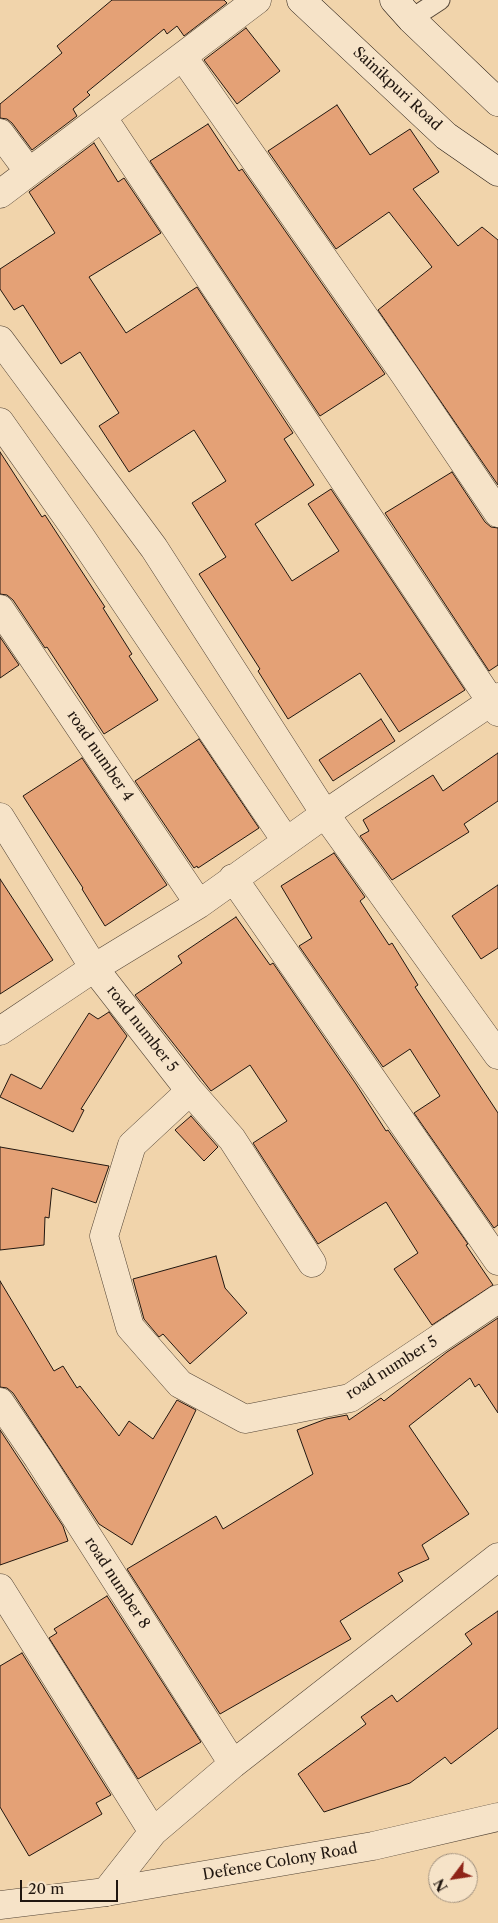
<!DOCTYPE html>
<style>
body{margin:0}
#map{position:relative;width:498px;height:1923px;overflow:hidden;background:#f1d4ab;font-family:"Libre Caslon Text",serif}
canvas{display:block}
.north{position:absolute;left:428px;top:1853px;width:50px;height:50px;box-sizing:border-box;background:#f6e3c8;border:1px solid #a1917e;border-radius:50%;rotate:239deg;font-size:14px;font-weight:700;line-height:20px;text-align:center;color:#211710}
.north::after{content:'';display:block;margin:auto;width:18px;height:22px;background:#8f2418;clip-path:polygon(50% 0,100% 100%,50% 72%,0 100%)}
.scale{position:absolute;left:20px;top:1880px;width:98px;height:22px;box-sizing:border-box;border:2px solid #211710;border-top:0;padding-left:6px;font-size:15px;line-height:18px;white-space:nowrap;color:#211710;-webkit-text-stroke:4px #f6e3c8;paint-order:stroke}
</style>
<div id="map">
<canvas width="498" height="1923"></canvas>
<div class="north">N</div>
<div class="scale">20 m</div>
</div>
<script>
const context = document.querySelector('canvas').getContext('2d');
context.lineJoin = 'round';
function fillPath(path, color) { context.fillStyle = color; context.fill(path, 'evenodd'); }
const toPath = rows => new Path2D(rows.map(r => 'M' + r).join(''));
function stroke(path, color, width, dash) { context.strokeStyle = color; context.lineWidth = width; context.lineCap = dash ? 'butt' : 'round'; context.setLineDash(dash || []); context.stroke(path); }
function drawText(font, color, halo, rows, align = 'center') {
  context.font = font + ' "Libre Caslon Text",serif'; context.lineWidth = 5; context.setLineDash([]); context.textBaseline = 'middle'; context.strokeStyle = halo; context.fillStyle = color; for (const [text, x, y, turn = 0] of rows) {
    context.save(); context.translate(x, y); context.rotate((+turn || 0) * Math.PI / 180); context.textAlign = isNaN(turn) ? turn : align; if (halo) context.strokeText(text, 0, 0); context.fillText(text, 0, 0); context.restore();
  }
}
const building = toPath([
 [112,0,224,0,227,3,184,36,177,26,167,34,164,29,87,92,90,95,73,109,77,116,32,150,12,123,7,119,0,118,0,104,62,53,57,46,112,0],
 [246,28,280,71,237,104,204,60,246,28],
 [337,105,370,155,410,129,439,172,413,189,458,246,482,227,498,240,498,485,378,310,432,267,389,212,336,249,268,151,337,105],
 [208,124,239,171,242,169,385,374,320,416,150,161,208,124],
 [94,143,118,182,124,178,161,233,89,277,126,333,197,287,293,433,284,439,314,485,255,524,292,581,339,551,308,504,331,489,465,690,399,732,360,673,288,719,258,671,260,669,199,574,226,557,192,503,226,481,194,430,129,472,99,426,119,413,80,352,61,364,23,305,14,310,0,289,0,269,55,233,29,192,94,143],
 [0,452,42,517,45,515,105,607,103,608,132,654,129,656,158,700,104,734,47,647,45,648,13,600,7,595,0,594,0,452],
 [452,472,485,522,491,527,498,528,498,665,489,671,385,513,452,472],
 [0,637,19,665,0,678,0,637],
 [381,719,395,741,333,781,319,760,381,719],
 [199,739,259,828,198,868,197,866,194,868,135,781,199,739],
 [498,753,498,801,464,824,469,832,392,880,360,836,369,831,363,820,433,775,443,791,498,753],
 [82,758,167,885,105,926,82,889,83,888,23,796,82,758],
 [334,853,365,897,360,901,389,945,392,943,418,985,415,987,498,1113,498,1225,494,1228,414,1113,440,1096,410,1049,383,1067,299,946,312,938,281,886,334,853],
 [0,879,53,960,0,994,0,879],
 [498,885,498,948,481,959,452,916,498,885],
 [236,917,270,965,273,963,356,1084,386,1131,388,1130,468,1244,466,1245,493,1285,432,1325,394,1269,418,1253,386,1202,318,1244,253,1143,287,1121,250,1065,211,1091,135,995,182,963,178,956,236,917],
 [109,1012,127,1036,81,1109,84,1110,73,1132,0,1097,11,1074,41,1089,89,1013,98,1019,109,1012],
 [191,1116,218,1147,204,1161,175,1130,191,1116],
 [0,1147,109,1166,96,1203,52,1188,49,1218,45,1217,44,1245,0,1250,0,1147],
 [216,1256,225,1288,247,1313,190,1364,163,1334,159,1337,144,1319,133,1279,216,1256],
 [0,1281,54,1371,63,1366,77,1388,80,1386,119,1436,129,1421,153,1439,177,1400,196,1410,132,1545,99,1524,13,1393,7,1388,0,1387,0,1281],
 [498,1318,498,1413,479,1384,475,1387,470,1378,409,1426,469,1514,422,1545,429,1559,398,1573,403,1581,340,1621,351,1639,220,1714,127,1569,216,1516,223,1529,313,1474,297,1430,326,1419,347,1415,349,1420,381,1398,384,1401,447,1352,498,1318],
 [0,1430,63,1526,68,1541,0,1565,0,1430],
 [107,1596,201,1742,138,1779,49,1638,57,1633,54,1629,107,1596],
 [498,1611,498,1728,451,1764,445,1757,410,1783,324,1812,298,1774,366,1724,361,1717,392,1695,397,1702,472,1644,465,1634,498,1611],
 [22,1653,111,1795,96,1803,102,1814,29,1856,0,1807,0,1666,22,1653]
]);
fillPath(building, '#e4a176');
stroke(building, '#211710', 1);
const service = toPath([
 [411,19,440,0]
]);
const minor = toPath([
 [183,57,405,375,498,513],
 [103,118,498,712],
 [0,133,29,172],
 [0,194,257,0],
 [0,340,154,548,325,814,498,1055],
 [0,422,81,537,286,841],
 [0,609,199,904],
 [0,817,94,968,190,1091,232,1139,312,1263],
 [233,878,498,1261],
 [0,1031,94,968,199,904,325,814,498,697],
 [190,1091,132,1145,104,1236,130,1327,180,1384,245,1419,350,1398,498,1299],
 [0,1402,38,1458,233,1764],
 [0,1588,153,1832],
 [106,1892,153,1832,233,1764,498,1557]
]);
const tertiary = toPath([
 [0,1905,106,1892,373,1846,498,1817]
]);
const secondary = toPath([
 [301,0,446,136,498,172],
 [394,0,411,19,498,102]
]);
stroke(service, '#554637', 21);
stroke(minor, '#554637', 29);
stroke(tertiary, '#554637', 29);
stroke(secondary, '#211710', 29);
stroke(service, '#f6e3c8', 19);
stroke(minor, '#f6e3c8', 28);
stroke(tertiary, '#f6e3c8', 28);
stroke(secondary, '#f6e3c8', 28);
drawText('15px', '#211710', '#f6e3c8', [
 ["Sainikpuri Road",397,89,43],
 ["road number 4",100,756,56],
 ["road number 5",142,1029,52],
 ["road number 5",392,1368,-32],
 ["road number 8",117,1583,57],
 ["Defence Colony Road",280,1862,-10]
]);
</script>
